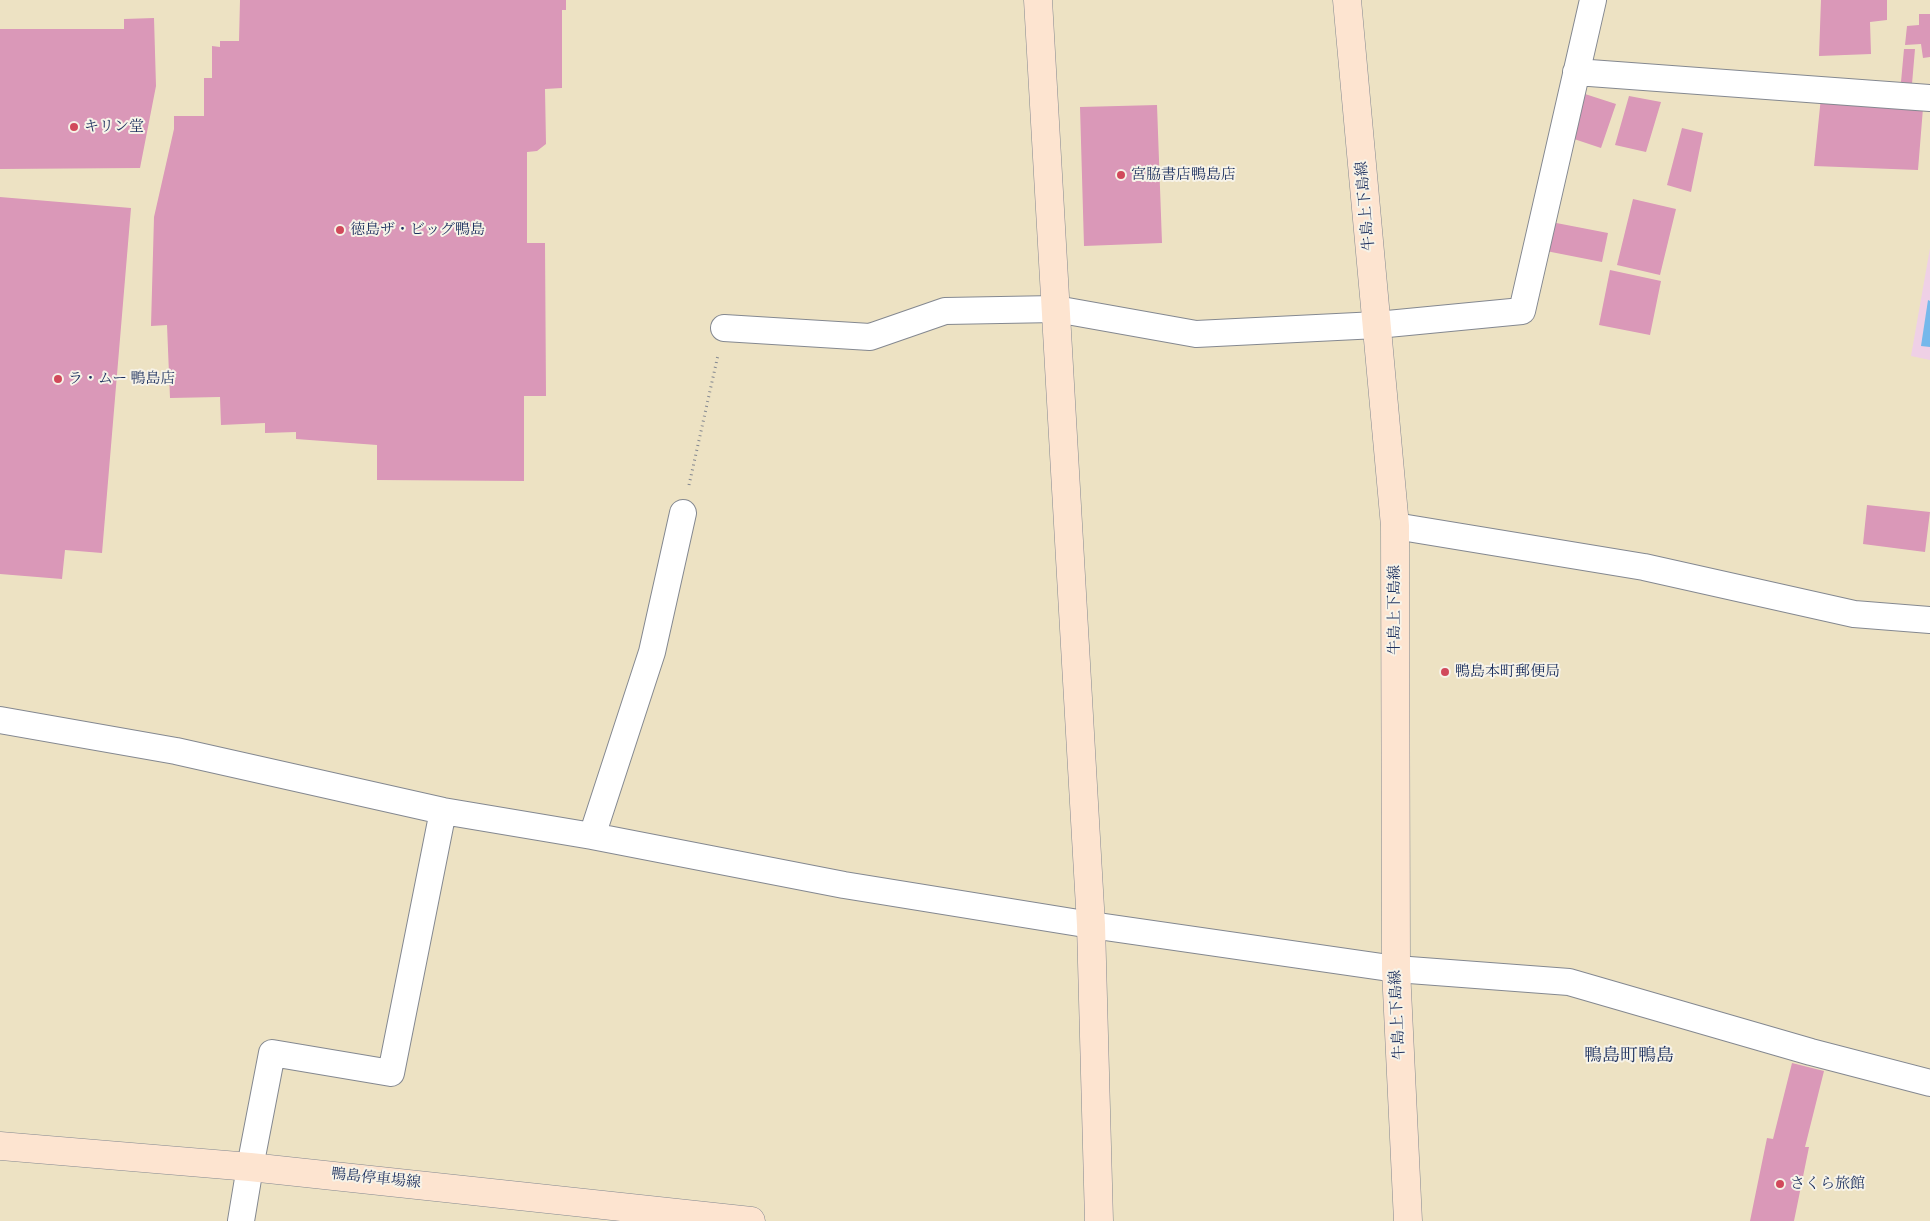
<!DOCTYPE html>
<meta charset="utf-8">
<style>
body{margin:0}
canvas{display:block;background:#ede2c3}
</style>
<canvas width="1930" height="1221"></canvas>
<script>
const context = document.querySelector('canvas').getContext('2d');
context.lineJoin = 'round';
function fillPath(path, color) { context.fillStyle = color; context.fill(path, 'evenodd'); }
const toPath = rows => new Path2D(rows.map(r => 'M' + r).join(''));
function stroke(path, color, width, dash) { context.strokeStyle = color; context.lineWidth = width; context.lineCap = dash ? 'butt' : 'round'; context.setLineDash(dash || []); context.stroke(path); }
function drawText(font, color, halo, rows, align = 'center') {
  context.font = font + ' "IM FELL Great Primer","Noto Serif JP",serif'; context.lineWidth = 4; context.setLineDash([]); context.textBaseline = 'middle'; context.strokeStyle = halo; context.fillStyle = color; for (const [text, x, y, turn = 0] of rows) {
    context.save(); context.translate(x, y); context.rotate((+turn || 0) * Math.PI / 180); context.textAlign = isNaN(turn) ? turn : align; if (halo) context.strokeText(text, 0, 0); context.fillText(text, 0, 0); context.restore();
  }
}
fillPath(toPath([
 [1930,248,1930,360,1911,356]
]), '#efd0e6');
fillPath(toPath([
 [1928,300,1930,301,1930,347,1921,346]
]), '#75b8eb');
fillPath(toPath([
 [240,0,566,0,566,10,562,10,562,88,545,89,546,144,537,151,527,152,527,243,545,243,546,396,524,396,524,481,377,480,377,445,296,439,296,432,265,433,265,423,221,425,220,397,170,398,167,325,151,326,154,217,174,129,174,116,204,116,204,78,212,78,212,46,220,47,220,41,239,41],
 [1821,0,1887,0,1887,20,1870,22,1871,54,1819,56],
 [1919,14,1930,14,1930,57,1923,58,1921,44,1905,45,1907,26,1919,25],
 [154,18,156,86,140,168,0,169,0,29,124,29,124,19],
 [1904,49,1915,49,1912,84,1901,82],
 [1585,94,1616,104,1601,148,1571,138],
 [1629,96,1661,102,1646,152,1615,145],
 [1821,97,1923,108,1918,170,1814,166],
 [1157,105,1162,243,1084,246,1080,107],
 [1682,128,1703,133,1691,192,1667,185],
 [0,197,131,208,102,553,65,550,62,579,0,574],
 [1633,199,1676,209,1660,275,1617,265],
 [1546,221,1608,233,1602,262,1541,250],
 [1610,270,1661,281,1650,335,1599,325],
 [1867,505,1930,512,1925,552,1863,544],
 [1792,1063,1824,1071,1805,1147,1809,1147,1794,1221,1750,1221,1767,1138,1773,1139]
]), '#da98b8');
const street = toPath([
 [1576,72,1930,98],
 [724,328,870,337,945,311,1056,309,1196,334,1377,325,1522,311,1593,0],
 [1395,526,1644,567,1854,614,1930,620],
 [0,720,176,751,443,811,592,836,844,885,1091,925,1396,969,1569,982,1811,1052,1930,1083],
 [592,836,652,652,683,513],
 [241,1221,250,1167,272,1053,391,1073,443,811]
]);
const secondary = toPath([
 [1038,0,1091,925,1099,1221],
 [1347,0,1395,526,1396,969,1408,1221],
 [0,1146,250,1167,751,1221]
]);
stroke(street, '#848890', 28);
stroke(secondary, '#848890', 29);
stroke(toPath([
 [689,485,718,355]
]), '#848890', 3, [1, 4]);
stroke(street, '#fff', 26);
stroke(secondary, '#fde4d0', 28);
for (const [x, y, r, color] of [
 [74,127,5,"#d1495b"],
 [1121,175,5,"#d1495b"],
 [340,230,5,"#d1495b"],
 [58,379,5,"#d1495b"],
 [1445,672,5,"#d1495b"],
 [1780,1184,5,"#d1495b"]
]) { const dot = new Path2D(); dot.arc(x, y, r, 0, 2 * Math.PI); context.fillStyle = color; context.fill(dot); stroke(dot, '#f7f3e8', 2); }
drawText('15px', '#1b2f5e', '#f7f3e8', [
 ["キリン堂",84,127],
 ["宮脇書店鴨島店",1131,175],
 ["徳島ザ・ビッグ鴨島",350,230],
 ["ラ・ムー 鴨島店",68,379],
 ["鴨島本町郵便局",1455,672],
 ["さくら旅館",1790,1184]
], 'left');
drawText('15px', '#1b2f5e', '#f7f3e8', [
 ["牛島上下島線",1366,206,-95],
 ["牛島上下島線",1395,610,-90],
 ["牛島上下島線",1398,1015,-93],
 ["鴨島停車場線",376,1179,6]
]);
drawText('18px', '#1b2f5e', '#f7f3e8', [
 ["鴨島町鴨島",1629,1057]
]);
</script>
